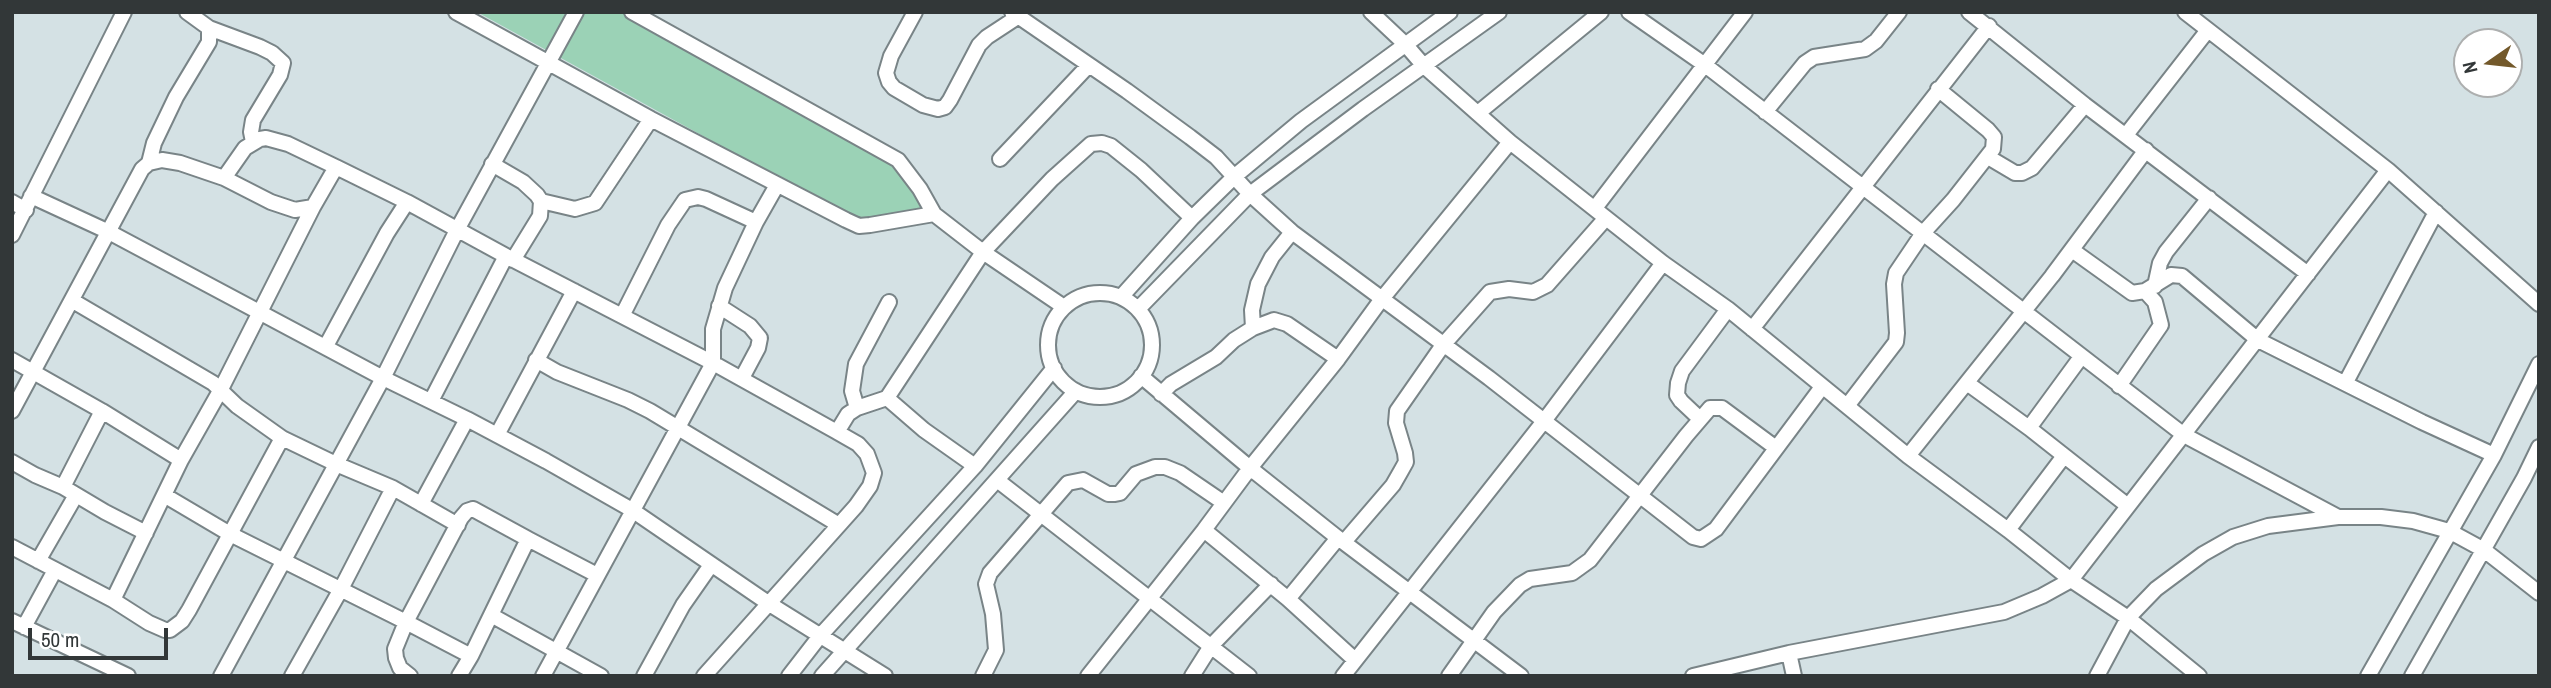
<!DOCTYPE html>
<style>
body{margin:0}
#map{position:relative;width:2551px;height:688px;overflow:hidden;background:#d4e1e4;font-family:"Archivo Narrow",sans-serif}
canvas{display:block}
.frame{position:absolute;inset:0;border:14px solid #323738;pointer-events:none}
.north{position:absolute;left:2453px;top:28px;width:70px;height:70px;box-sizing:border-box;background:#fff;border:2px solid #adafaf;border-radius:50%;rotate:256deg;font-size:19px;font-weight:700;line-height:28px;text-align:center;color:#323738}
.north::after{content:'';display:block;margin:auto;width:24px;height:32px;background:#73592b;clip-path:polygon(50% 0,100% 100%,50% 72%,0 100%)}
.scale{position:absolute;left:28px;top:628px;width:140px;height:32px;box-sizing:border-box;border:4px solid #323738;border-top:0;padding-left:9px;font-size:21px;line-height:24px;white-space:nowrap;color:#323738;-webkit-text-stroke:5px #fff;paint-order:stroke}
</style>
<div id="map">
<canvas width="2551" height="688"></canvas>
<div class="frame"></div>
<div class="north">N</div>
<div class="scale">50 m</div>
</div>
<script>
const context = document.querySelector('canvas').getContext('2d');
context.lineJoin = 'round';
function fillPath(path, color) { context.fillStyle = color; context.fill(path, 'evenodd'); }
const toPath = rows => new Path2D(rows.map(r => 'M' + r).join(''));
function stroke(path, color, width, dash) { context.strokeStyle = color; context.lineWidth = width; context.lineCap = dash ? 'butt' : 'round'; context.setLineDash(dash || []); context.stroke(path); }
fillPath(toPath([
 [477,12,630,12,909,161,933,208,858,221]
]), '#9bd2b6');
const street = toPath([
 [456,12,651,119,846,220,859,226,870,225,934,214],
 [632,12,898,160,920,189,934,214,983,252,1064,307],
 [915,12,891,56,886,73,889,82,894,88,923,105,938,109,945,107,950,100,979,45,987,37,1019,16],
 [1012,12,1127,91,1190,137,1216,157,1250,194,1292,232,1489,378,1693,537,1701,539,1716,529,1822,387],
 [1371,12,1405,44,1424,66,1510,142,1663,263,1728,309,1908,456,2008,530,2071,580,2128,618,2199,676],
 [1629,12,1705,65,2184,435,2338,517],
 [1969,12,2085,105,2308,274],
 [2185,12,2388,170,2539,304],
 [209,28,260,47,272,53,283,63,280,75,253,120,251,132,253,142],
 [1765,112,1805,63,1814,57,1865,49,1876,41,1899,12],
 [1478,113,1601,12],
 [2126,135,2208,30],
 [1988,157,2015,173,2022,173,2032,168,2085,105],
 [1000,159,1089,65],
 [149,163,154,143,176,97,209,42,209,28,187,12],
 [492,164,523,182,537,195,541,201,540,216,513,260],
 [224,178,245,148,260,139,266,138,288,144,336,167],
 [31,196,109,232,383,378,467,419,546,461,632,510,768,603,885,676],
 [541,201,575,209,595,203,651,119],
 [12,202,26,210],
 [1595,208,1745,12],
 [12,235,124,12],
 [2072,250,2132,293,2145,291,2171,275,2182,276,2258,340,2422,422,2494,455],
 [2155,286,2160,263,2166,252,2209,198],
 '1048 345a52 52 0 1 1 104 0a52 52 0 1 1-104 0Z',
 [1121,297,1192,218,1235,176,1301,121,1450,12],
 [73,301,213,383,237,406,282,438,336,464,393,488,458,525],
 [719,306,750,326,760,338,758,348,742,378],
 [1138,309,1250,194,1363,109,1499,12],
 [622,316,668,225,685,200,698,197,706,199,756,222],
 [1253,328,1252,310,1258,284,1272,257,1292,232],
 [1752,329,1989,26],
 [326,346,387,233,407,202],
 [2081,357,2029,428,2128,506],
 [12,360,102,411,181,460],
 [536,360,557,372,628,400,650,411,839,525],
 [1141,376,1250,468,1338,538,1521,676],
 [2346,382,2436,212],
 [1967,383,2029,428],
 [2119,386,2161,325,2155,302,2145,291],
 [1161,394,1171,384,1216,357,1234,340,1253,328,1274,320,1287,324,1338,359],
 [431,401,506,256],
 [1847,406,1896,342,1897,333,1894,284,1896,273,1923,233,1953,200,1993,149,1994,137,1988,130,1938,89],
 [857,408,852,391,856,364,889,302],
 [12,411,142,169,149,163,162,160,180,163,224,178,271,202,295,210,313,207,336,167,407,202,506,256,713,363,837,432,848,414,857,408,887,398],
 [1699,418,1681,401,1677,395,1678,383,1682,371,1728,309],
 [497,435,574,291],
 [1908,456,2052,276,2146,150],
 [12,462,35,475,63,487,105,512,146,533],
 [975,466,924,430,887,398,983,252,1052,179,1091,144,1102,143,1111,146,1141,170,1192,218],
 [997,480,1249,676],
 [63,487,102,411],
 [164,495,230,534,406,622,395,649,396,658,400,668,410,676],
 [421,504,467,419],
 [473,509,528,539,471,656,406,622,461,518,467,511,473,509],
 [1204,530,1288,599,1355,660],
 [2008,530,2064,456],
 [528,539,597,575],
 [1344,542,1393,485,1401,471,1406,462,1405,453,1396,423,1397,411,1443,345,1490,292,1509,289,1533,292,1547,285,1606,218],
 [12,547,113,600,149,623,165,630,170,630,182,621,189,610,282,438],
 [38,561,76,495],
 [1288,599,1338,538],
 [113,600,181,460,220,391,313,207],
 [491,615,601,676],
 [12,621,128,676],
 [24,627,55,570],
 [1789,653,1794,676],
 [221,676,383,378,457,230,576,12],
 [292,676,341,589,393,488],
 [459,676,471,656],
 [543,676,713,363,713,329,725,288,756,222,777,185],
 [644,676,683,605,711,565],
 [704,676,856,506,870,486,874,473,867,454,858,444,837,432],
 [789,676,820,636,975,466,1054,368],
 [822,676,1076,391],
 [983,676,996,650,993,614,986,584,990,573,1068,483,1083,480,1108,494,1115,494,1120,493,1136,474,1155,467,1165,467,1180,473,1224,503],
 [1088,676,1204,530,1250,468,1338,359,1381,300,1510,142],
 [1192,676,1211,646,1271,584],
 [1343,676,1544,421,1663,263],
 [1449,676,1494,612,1520,585,1530,579,1572,573,1590,560,1686,436,1710,408,1722,408,1776,448],
 [1693,676,1789,653,2004,612,2042,596,2071,580,2388,170],
 [2097,676,2128,618,2156,589,2203,554,2233,537,2268,526,2338,517,2381,517,2413,521,2449,531,2484,550,2539,593],
 [2368,676,2494,455,2539,364],
 [2412,676,2524,478,2539,447]
]);
stroke(street, '#798487', 18);
stroke(street, '#fff', 14);
</script>
